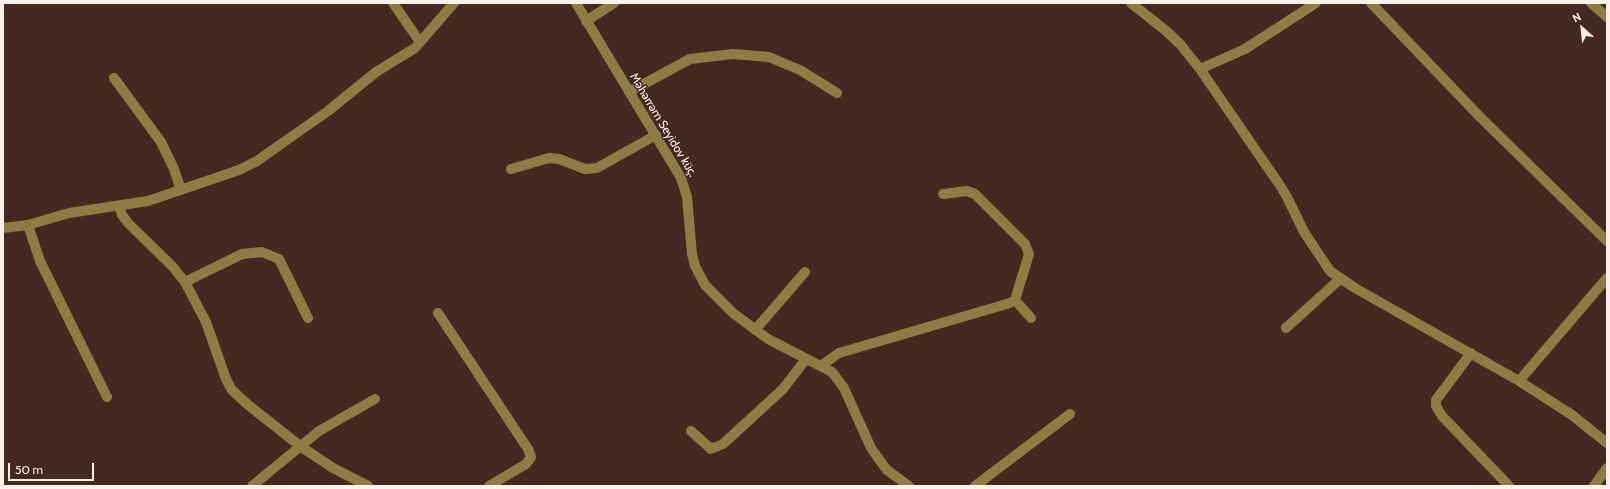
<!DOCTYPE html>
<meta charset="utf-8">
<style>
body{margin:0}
#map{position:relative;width:1610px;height:489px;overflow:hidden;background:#43291f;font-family:Cabin,sans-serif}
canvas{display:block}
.frame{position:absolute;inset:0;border:4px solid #fff0eb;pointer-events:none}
.north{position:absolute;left:1562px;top:8px;width:40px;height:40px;-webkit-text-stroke:3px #43291f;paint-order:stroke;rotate:333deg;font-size:11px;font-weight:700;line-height:16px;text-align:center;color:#fff0eb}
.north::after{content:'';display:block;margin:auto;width:14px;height:18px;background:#fff0eb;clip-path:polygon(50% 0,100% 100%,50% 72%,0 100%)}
.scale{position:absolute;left:8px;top:463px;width:86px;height:18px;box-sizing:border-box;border:2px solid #fff0eb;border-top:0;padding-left:5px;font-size:12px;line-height:14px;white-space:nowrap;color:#fff0eb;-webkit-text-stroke:3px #43291f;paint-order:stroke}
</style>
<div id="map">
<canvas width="1610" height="489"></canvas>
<div class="frame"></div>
<div class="north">N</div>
<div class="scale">50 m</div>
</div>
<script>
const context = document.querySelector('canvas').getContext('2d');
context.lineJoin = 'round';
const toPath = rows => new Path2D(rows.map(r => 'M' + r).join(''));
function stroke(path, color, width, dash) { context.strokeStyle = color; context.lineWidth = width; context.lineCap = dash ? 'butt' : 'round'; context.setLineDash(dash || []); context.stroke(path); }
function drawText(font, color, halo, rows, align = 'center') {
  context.font = font + ' Cabin,sans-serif'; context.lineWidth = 3; context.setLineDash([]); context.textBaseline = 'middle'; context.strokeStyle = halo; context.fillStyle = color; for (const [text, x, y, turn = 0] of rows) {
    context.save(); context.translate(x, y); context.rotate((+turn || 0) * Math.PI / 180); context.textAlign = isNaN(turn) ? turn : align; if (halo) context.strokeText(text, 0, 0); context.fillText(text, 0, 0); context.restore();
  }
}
stroke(toPath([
 [393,3,420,42],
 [576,3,681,178,687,197,692,254,695,266,705,285,733,313,768,339,832,372,844,388,871,448,878,458,887,470,909,486],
 [1131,3,1165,30,1180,44,1200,69,1279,184,1287,197,1304,232,1330,271,1355,288,1519,381,1572,415,1607,443],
 [1371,3,1481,118,1607,241],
 [1591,3,1607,17],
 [586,21,614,3],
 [1200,69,1245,49,1316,3],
 [114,78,161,142,174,169,181,190],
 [629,92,690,59,733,54,769,57,800,70,837,93],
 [511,169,549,158,559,159,585,169,597,168,656,135],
 [119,206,122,215,129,224,173,267,185,282,206,322,226,379,232,390,247,404,300,446,333,468,368,486],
 [28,225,40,261,107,397],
 [3,228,28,225,69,213,148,201,239,170,257,161,328,111,376,72,415,48,454,3],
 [185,282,242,254,262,252,279,259,308,318],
 [1015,300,1031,318],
 [438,313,528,449,531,457,526,464,489,486],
 [1286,328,1340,279],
 [755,330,805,272],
 [1471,353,1436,400,1436,406,1442,416,1509,486],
 [822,365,839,353,1010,303,1015,300,1029,254,1025,244,975,194,967,191,943,194],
 [1519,381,1607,278],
 [691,431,711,449,723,444,783,389,806,359],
 [252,486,319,431,375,399],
 [975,486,1070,414],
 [1594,486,1607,468]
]), '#8d7c43', 10);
drawText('12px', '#fff0eb', '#43291f', [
 ["Məhərrəm Seyidov küç.",663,125,59]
]);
</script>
